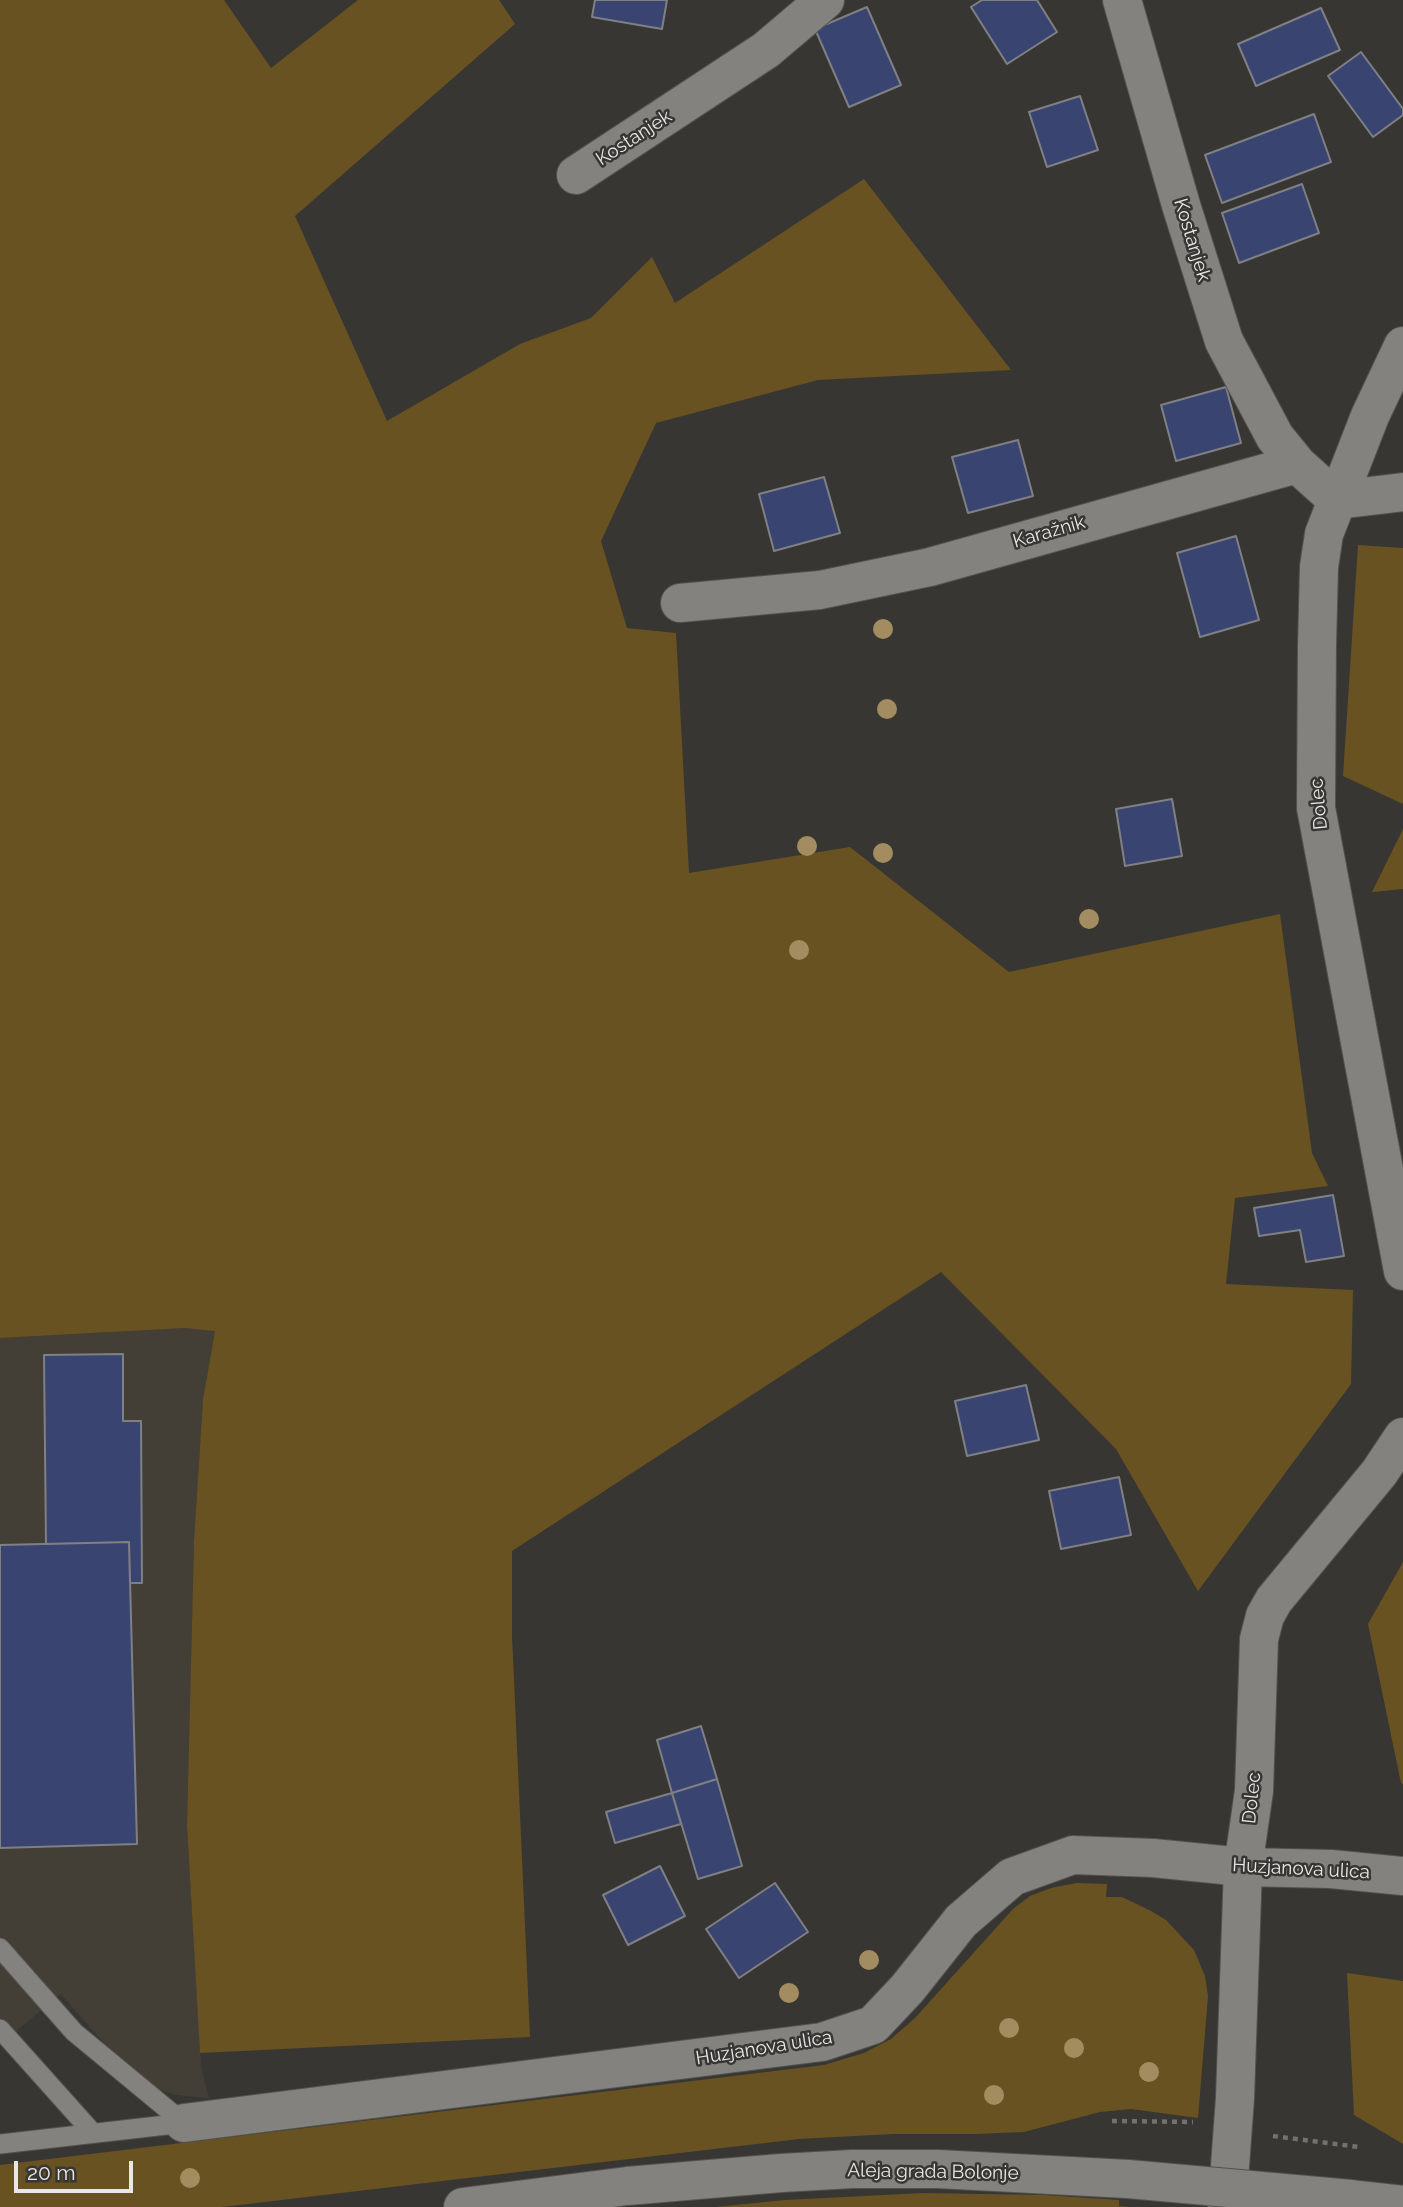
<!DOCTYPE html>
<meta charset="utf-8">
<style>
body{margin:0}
#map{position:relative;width:1403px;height:2207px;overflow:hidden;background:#383633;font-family:Raleway,sans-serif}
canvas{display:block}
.scale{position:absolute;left:14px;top:2161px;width:119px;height:32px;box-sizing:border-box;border:4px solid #e8e7e5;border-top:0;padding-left:9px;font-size:21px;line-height:24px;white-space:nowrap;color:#e8e7e5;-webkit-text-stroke:5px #383633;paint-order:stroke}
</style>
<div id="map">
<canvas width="1403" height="2207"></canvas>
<div class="scale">20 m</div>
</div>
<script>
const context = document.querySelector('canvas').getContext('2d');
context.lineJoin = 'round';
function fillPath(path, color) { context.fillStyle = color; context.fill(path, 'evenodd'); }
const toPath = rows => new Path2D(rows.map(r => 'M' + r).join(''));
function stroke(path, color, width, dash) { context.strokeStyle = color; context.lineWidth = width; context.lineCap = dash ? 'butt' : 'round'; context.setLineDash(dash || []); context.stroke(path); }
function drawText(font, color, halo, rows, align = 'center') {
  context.font = font + ' Raleway,sans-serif'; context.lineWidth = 5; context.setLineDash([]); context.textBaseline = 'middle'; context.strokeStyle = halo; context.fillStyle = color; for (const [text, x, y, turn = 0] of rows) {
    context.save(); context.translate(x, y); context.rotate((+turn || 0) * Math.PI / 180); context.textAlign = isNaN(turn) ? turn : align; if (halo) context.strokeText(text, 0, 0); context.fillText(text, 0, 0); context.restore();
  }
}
fillPath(toPath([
 [185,1328,215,1330,203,1399,194,1541,187,1825,201,2066,209,2098,176,2095,148,2086,134,2077,61,1994,0,2044,0,1338]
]), '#443f36');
fillPath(toPath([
 [0,0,224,0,271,68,358,0,499,0,515,24,295,216,387,421,520,344,591,318,652,257,675,303,864,179,1011,370,818,380,656,423,601,541,627,628,676,633,689,873,850,847,1009,972,1280,914,1312,1153,1328,1186,1235,1198,1226,1284,1353,1290,1351,1384,1198,1591,1116,1449,941,1272,512,1551,512,1636,530,2037,200,2053,187,1825,194,1541,203,1399,215,1331,185,1328,0,1338],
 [1358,545,1403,548,1403,804,1343,776],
 [1403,829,1403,889,1372,892],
 [1403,1562,1403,1784,1401,1783,1368,1624],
 [1077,1883,1107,1884,1106,1897,1122,1897,1151,1911,1166,1920,1194,1950,1205,1976,1208,1996,1198,2118,1131,2109,1100,2112,1024,2132,976,2134,893,2134,799,2139,222,2207,0,2207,0,2165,824,2065,864,2053,891,2039,915,2018,1013,1909,1030,1896,1051,1888],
 [1347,1973,1403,1981,1403,2144,1354,2115],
 [923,2193,1044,2195,1119,2200,1119,2206,1129,2207,716,2207,785,2200]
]), '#685221');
const building = toPath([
 [595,0,667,0,662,29,592,17,595,0],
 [982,0,1037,0,1057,32,1007,64,971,7,982,0],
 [867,7,901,85,849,107,815,29,867,7],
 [1321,8,1340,50,1256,86,1238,44,1321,8],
 [1361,52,1403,109,1403,115,1373,137,1328,76,1361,52],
 [1080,96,1098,150,1047,167,1029,112,1080,96],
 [1314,114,1331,162,1222,203,1205,155,1314,114],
 [1302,184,1319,233,1239,263,1222,213,1302,184],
 [1226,387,1241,443,1176,461,1161,405,1226,387],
 [1018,440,1033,496,968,513,952,457,1018,440],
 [824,477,840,533,774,551,759,494,824,477],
 [1236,536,1259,620,1200,637,1177,553,1236,536],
 [1172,799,1182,856,1125,866,1116,809,1172,799],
 [1333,1195,1344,1256,1306,1262,1300,1230,1259,1236,1254,1208,1333,1195],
 [123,1354,123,1421,141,1421,142,1583,130,1583,129,1542,46,1544,44,1355,123,1354],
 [1026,1385,1039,1440,967,1456,955,1401,1026,1385],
 [1119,1477,1131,1535,1061,1549,1049,1491,1119,1477],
 [129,1542,137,1844,0,1848,0,1545,129,1542],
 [701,1726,717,1779,672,1793,657,1740,701,1726],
 [717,1779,742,1866,698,1879,672,1793,717,1779],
 [672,1793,681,1824,615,1843,606,1812,672,1793],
 [660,1866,685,1916,628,1945,603,1895,660,1866],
 [775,1883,808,1932,739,1978,706,1929,775,1883]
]);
fillPath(building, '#3a4471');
stroke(building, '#7f8084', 2);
const service = toPath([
 [0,1948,74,2032,184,2123],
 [0,2029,93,2133],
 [0,2144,184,2123]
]);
const minor = toPath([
 [1122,0,1181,205,1224,341,1275,437,1297,464],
 [576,175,766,50,825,0],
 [1403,346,1370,416,1324,534,1319,567,1317,645,1316,808,1403,1271],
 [680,603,820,590,930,567,1297,464,1337,500,1403,492],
 [184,2123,822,2042,873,2025,907,1989,961,1921,1012,1877,1073,1855,1153,1858,1243,1867,1331,1869,1403,1876],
 [1227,2207,1235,2098,1243,1867,1254,1791,1259,1639,1265,1616,1274,1600,1379,1473,1403,1437]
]);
const secondary = toPath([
 [1351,2199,1403,2205],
 [463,2207,627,2186,781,2173,852,2169,938,2169,1128,2179]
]);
stroke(service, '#535250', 21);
stroke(minor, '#535250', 40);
stroke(secondary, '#535250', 40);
stroke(toPath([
 [1112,2121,1193,2122],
 [1273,2136,1359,2147]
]), '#73716e', 4.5, [5, 5]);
stroke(service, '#84827e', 19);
stroke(minor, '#84827e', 38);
stroke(secondary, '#84827e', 38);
const secondaryBridge = toPath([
 [1128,2179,1351,2199]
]);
stroke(secondaryBridge, '#535250', 40, []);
stroke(secondaryBridge, '#84827e', 38);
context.fillStyle = '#a38c5f';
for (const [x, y] of [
 [883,629],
 [887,709],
 [807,846],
 [883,853],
 [1089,919],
 [799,950],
 [869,1960],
 [789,1993],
 [1009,2028],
 [1074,2048],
 [1149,2072],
 [994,2095],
 [190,2178]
]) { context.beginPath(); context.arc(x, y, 10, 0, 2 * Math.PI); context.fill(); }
drawText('19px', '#e8e7e5', '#383633', [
 ["Kostanjek",634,138,-33],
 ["Kostanjek",1192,240,73],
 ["Karažnik",1049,532,-16],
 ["Dolec",1319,804,-95],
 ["Dolec",1252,1798,-84],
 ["Huzjanova ulica",1301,1869,3],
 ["Huzjanova ulica",764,2048,-9],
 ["Aleja grada Bolonje",933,2172,1]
]);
</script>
